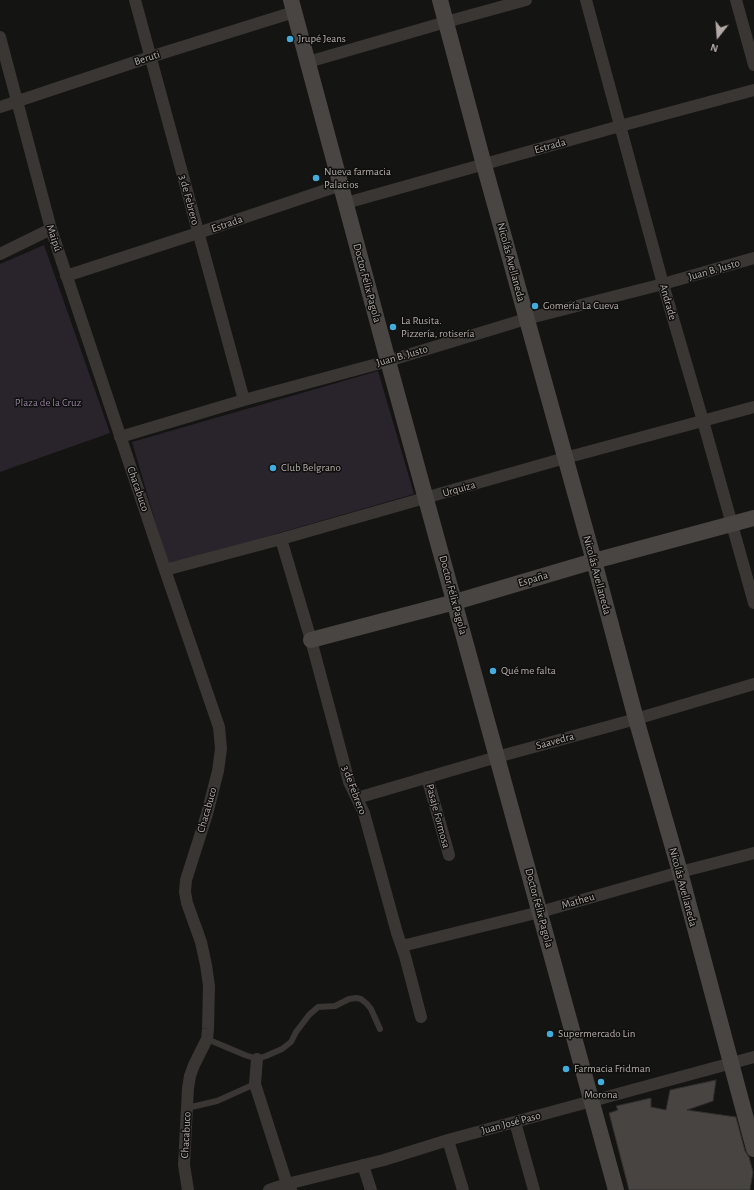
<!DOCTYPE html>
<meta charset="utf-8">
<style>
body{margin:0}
#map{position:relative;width:754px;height:1190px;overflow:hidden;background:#141413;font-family:"Alegreya Sans",sans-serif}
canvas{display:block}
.north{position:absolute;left:698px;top:16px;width:40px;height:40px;-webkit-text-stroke:3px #0f0f0e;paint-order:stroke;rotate:197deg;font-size:11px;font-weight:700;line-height:16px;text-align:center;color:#b3aaa6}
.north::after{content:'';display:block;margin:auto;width:14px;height:18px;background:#b3aaa6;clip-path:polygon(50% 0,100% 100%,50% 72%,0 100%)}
</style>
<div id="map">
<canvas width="754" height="1190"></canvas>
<div class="north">N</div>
</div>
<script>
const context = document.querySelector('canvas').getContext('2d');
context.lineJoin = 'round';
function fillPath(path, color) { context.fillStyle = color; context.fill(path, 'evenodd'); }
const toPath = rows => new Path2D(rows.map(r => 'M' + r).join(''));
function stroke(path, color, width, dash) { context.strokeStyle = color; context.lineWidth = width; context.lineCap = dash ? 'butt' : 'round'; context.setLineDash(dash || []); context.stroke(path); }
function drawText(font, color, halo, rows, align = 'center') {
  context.font = font + ' "Alegreya Sans",sans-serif'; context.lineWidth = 3; context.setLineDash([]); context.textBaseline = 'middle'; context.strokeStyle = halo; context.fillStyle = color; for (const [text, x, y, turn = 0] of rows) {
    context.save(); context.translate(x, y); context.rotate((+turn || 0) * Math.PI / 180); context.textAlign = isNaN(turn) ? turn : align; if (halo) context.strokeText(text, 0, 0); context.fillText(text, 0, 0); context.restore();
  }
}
fillPath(toPath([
 [44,245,110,433,0,472,0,264],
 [378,371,414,494,168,565,132,442]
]), '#29232b');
const building = toPath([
 [716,1080,713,1101,687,1110,736,1117,745,1151,749,1157,753,1172,750,1190,629,1190,609,1113,618,1110,616,1106,651,1098,651,1107,666,1110,670,1090,716,1080]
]);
fillPath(building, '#474442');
stroke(building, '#302f2d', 1);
stroke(toPath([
 [207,1039,245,1055,257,1059,266,1056,282,1049,291,1042,296,1032,309,1015,318,1007,335,1006,349,999,356,998,361,999,367,1004,371,1009,380,1029],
 [187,1108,217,1101,255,1084]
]), '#393634', 6);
stroke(toPath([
 [135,0,244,400],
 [586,0,663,284,703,421,754,603],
 [736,0,754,65],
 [0,37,51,229,165,570,219,727,221,749,218,771,207,814,186,880,185,892,187,903,201,942,206,965,209,986,208,1029,207,1039,194,1065,190,1076,188,1088,184,1165,188,1190],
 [308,62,446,22,526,0],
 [0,107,150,57,294,12],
 [346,203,620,126,754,90],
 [0,254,51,229],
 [66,276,198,233,341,185],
 [120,437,244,400,388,361,526,319,663,284,754,258],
 [281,539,311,640,349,782,364,813,397,933,405,956,421,1017],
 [165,570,281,539,565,458,754,407],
 [427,777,449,855],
 [357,798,497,757,636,719,754,684],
 [402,946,540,912,680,872,754,853],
 [257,1059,255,1084,287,1184,291,1189],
 [515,1122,534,1190],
 [448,1140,463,1190],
 [363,1165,371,1190],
 [269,1190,287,1184,384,1160,448,1140,754,1057]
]), '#393634', 12);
stroke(toPath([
 [291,0,388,361,616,1190],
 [440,0,484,165,594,561,636,719,680,872,754,1149],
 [311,640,455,602,594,561,754,518]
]), '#484542', 16);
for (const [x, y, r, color] of [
 [290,39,4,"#42acdc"],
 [316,178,4,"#42acdc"],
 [535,306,4,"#42acdc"],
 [393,327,4,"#42acdc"],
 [273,468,4,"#42acdc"],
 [493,671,4,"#42acdc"],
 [550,1034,4,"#42acdc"],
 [566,1069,4,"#42acdc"],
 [601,1082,4,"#42acdc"]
]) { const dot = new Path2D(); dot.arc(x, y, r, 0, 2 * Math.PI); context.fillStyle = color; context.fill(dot); stroke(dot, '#0f0f0e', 1.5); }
drawText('11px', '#b3aaa6', '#0f0f0e', [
 ["Jrupé Jeans",298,39],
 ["Nueva farmacia",324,172],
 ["Palacios",324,185],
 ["Gomería La Cueva",543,306],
 ["La Rusita.",401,321],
 ["Pizzería, rotisería",401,334],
 ["Club Belgrano",281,468],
 ["Qué me falta",501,671],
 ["Supermercado Lin",558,1034],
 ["Farmacia Fridman",574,1069],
 ["Morona",601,1095,"center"]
], 'left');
drawText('11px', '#b3aaa6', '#0f0f0e', [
 ["Beruti",147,58,-18],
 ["Estrada",550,146,-16],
 ["3 de Febrero",189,200,75],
 ["Estrada",227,224,-19],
 ["Maipú",54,238,72],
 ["Nicolás Avellaneda",511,262,75],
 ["Juan B. Justo",714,270,-16],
 ["Doctor Félix Pagola",367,283,75],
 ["Andrade",668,302,74],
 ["Juan B. Justo",402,356,-16],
 ["Chacabuco",138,489,71],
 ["Urquiza",459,489,-16],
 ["Nicolás Avellaneda",597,575,75],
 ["España",533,579,-16],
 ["Doctor Félix Pagola",453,595,75],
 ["Saavedra",555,741,-15],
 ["3 de Febrero",354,790,69],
 ["Chacabuco",207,810,-74],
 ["Pasaje Formosa",438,816,75],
 ["Nicolás Avellaneda",683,887,75],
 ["Matheu",578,901,-16],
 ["Doctor Félix Pagola",539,908,75],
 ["Juan José Paso",511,1123,-15],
 ["Chacabuco",186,1135,-87]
]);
drawText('11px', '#937f9c', '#0f0f0e', [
 ["Plaza de la Cruz",48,403]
]);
</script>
